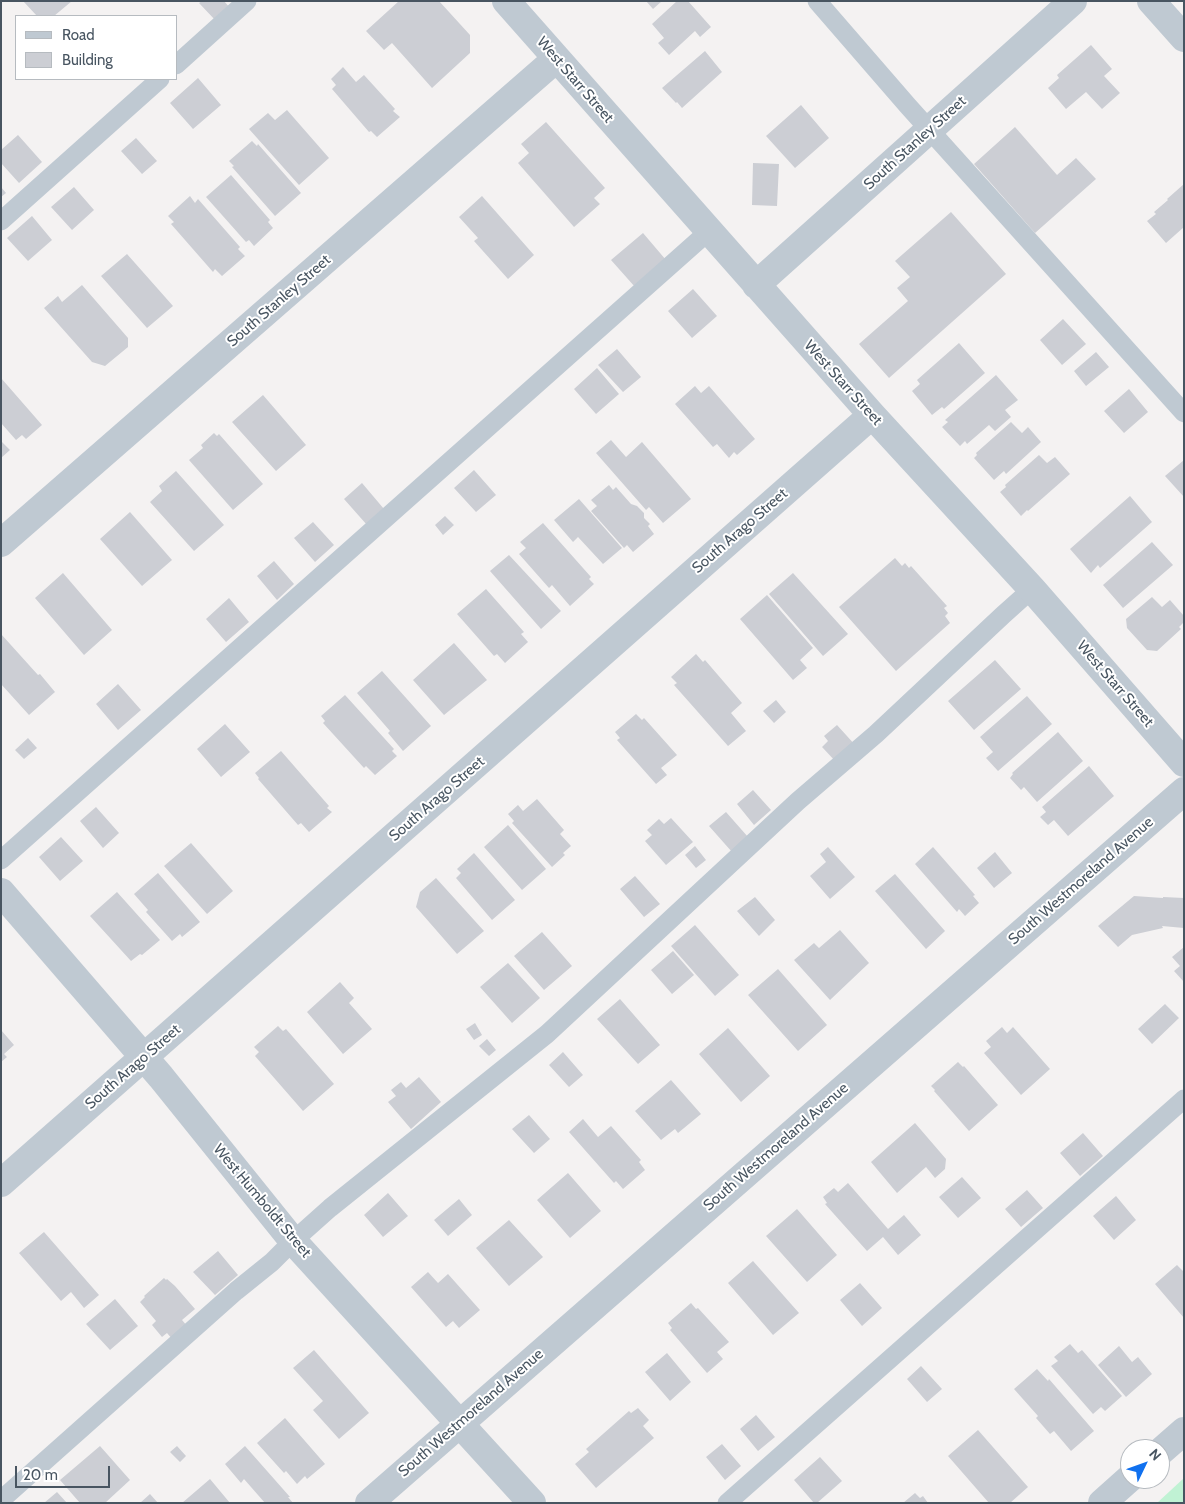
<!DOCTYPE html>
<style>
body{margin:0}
#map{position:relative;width:1185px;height:1504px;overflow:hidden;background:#f4f2f2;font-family:Cabin,sans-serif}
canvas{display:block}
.frame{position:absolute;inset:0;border:2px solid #485561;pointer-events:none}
.legend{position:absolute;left:15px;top:15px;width:162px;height:65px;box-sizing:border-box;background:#fff;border:1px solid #b6bbc0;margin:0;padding:6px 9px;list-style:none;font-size:15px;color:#485561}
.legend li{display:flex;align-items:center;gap:10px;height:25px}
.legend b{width:25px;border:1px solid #b6bbc0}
.north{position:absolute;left:1120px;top:1439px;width:50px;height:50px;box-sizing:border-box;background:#fff;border:1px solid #b6bbc0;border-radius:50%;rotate:48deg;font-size:14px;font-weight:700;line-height:20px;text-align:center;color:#485561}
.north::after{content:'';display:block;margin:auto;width:18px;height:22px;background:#1171ef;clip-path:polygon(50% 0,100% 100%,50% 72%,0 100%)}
.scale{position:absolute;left:15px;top:1466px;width:95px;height:22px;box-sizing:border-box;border:2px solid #485561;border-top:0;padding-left:6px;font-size:15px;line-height:18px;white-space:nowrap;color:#485561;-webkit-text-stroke:4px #fff;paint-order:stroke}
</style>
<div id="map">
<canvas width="1185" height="1504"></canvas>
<div class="frame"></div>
<ul class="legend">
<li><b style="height:6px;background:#bfc9d2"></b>Road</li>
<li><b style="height:14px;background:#ccced4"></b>Building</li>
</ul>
<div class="north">N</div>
<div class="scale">20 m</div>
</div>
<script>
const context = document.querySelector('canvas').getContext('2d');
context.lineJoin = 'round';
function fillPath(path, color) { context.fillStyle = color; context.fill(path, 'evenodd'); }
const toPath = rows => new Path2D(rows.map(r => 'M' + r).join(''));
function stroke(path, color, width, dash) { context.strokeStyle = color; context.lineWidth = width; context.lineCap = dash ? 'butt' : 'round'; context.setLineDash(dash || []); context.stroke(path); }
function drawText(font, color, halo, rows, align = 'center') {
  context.font = font + ' Cabin,sans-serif'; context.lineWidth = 4; context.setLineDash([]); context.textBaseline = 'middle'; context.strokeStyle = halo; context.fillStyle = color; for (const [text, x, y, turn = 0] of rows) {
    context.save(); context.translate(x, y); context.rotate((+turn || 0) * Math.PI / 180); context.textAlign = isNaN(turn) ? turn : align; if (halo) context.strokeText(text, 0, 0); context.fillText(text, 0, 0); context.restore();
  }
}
fillPath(toPath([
 [1184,1478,1184,1503,1157,1503]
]), '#c0f2d4');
fillPath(toPath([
 [23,1,72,1,54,16,37,16],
 [202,1,224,1,230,8,216,21,199,3],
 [399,1,439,1,470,35,470,53,432,88,392,43,384,50,366,31],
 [646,1,662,1,653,9],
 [677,1,688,1,711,27,700,37,695,31,669,55,658,43,664,38,652,24],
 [1091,45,1112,69,1104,76,1120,93,1102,109,1086,92,1066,109,1048,88,1059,78,1057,75],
 [705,51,722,72,682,108,677,102,676,103,662,88],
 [343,67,356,82,364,75,395,109,393,111,400,117,377,137,371,131,369,132,332,89,336,85,331,79],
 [198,78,221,105,193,129,170,103],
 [801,105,829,138,795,168,766,136],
 [287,110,329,158,299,185,249,129,268,113,275,120],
 [546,122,605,188,594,198,600,204,574,227,518,163,529,153,521,144],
 [1015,127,1057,175,1076,158,1096,179,1035,233,974,164],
 [18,135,42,162,19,183,1,163,1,150],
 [136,138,157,161,142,174,121,151],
 [252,141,257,146,258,144,301,193,275,216,232,167,234,166,229,161],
 [753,163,779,164,777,206,752,205],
 [231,175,270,220,268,222,273,228,254,246,249,240,246,242,206,197],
 [1184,184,1184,227,1166,243,1147,221,1156,214,1154,212,1168,200,1167,199],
 [1,187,6,193,1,197],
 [74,187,94,210,72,230,51,207],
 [190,196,195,203,198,199,240,247,238,249,245,256,222,276,215,269,213,272,171,224,174,222,168,216],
 [482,196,534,255,508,279,474,241,478,238,459,217],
 [951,212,1006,274,889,378,859,344,908,301,897,288,910,277,895,261],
 [32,216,52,240,28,261,7,238],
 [643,233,666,260,635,287,611,260],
 [127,254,173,306,147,328,101,276],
 [82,285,128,338,128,347,105,366,92,362,44,308,58,296,62,302],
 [693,289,717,316,692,338,668,311],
 [1063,319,1086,344,1062,365,1040,340],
 [959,343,985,373,944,409,942,407,932,415,912,391,920,384,917,380],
 [617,349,641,377,623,392,598,365],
 [1096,352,1109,367,1086,386,1074,371],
 [597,368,619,394,596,414,574,389],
 [996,375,1018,400,1005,410,1011,417,995,431,989,425,967,444,965,441,960,446,942,427,948,422,945,420],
 [1,378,42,425,26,439,22,435,16,440,1,423],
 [695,386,701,393,709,386,755,439,737,455,734,452,729,458,717,444,713,447,675,404],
 [1129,389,1148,412,1124,433,1104,411],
 [263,395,306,445,276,471,232,422],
 [1011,422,1022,433,1028,427,1041,442,1006,474,1004,471,994,480,974,458,977,455,976,453],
 [214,433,217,436,219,434,263,484,233,510,189,460,203,448,201,445],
 [611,440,626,457,642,442,691,499,663,523,649,507,646,510,596,453],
 [1,441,10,450,1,458],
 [1039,455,1047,463,1055,457,1070,474,1028,511,1027,510,1021,516,1000,492,1006,487,1005,485],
 [1184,460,1184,497,1165,476],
 [474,470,496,495,476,512,454,488],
 [176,471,224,525,194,551,150,502,162,491,159,486],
 [362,483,384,509,367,525,344,499],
 [609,485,613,490,616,487,631,504,637,506,644,513,644,518,650,524,648,526,654,534,633,552,627,545,624,548,591,511,597,506,591,500],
 [1130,496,1152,522,1100,568,1098,565,1091,573,1070,549],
 [579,499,622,548,603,564,578,537,573,542,554,520],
 [130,512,172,560,142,586,100,539],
 [445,516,454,525,443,535,435,525],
 [313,522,334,545,315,562,294,538],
 [543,523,591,577,589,579,594,584,570,606,552,585,549,588,519,554,526,548,520,542],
 [1152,542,1173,565,1123,608,1103,585],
 [509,555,561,611,541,629,490,571],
 [895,558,902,566,905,563,909,568,911,566,947,606,944,608,948,613,945,616,950,623,896,671,839,607],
 [274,561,294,584,277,600,257,576],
 [63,573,112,630,84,655,35,598],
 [793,573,848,634,823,656,769,594],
 [486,589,524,632,521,634,528,642,505,663,497,654,494,656,457,614],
 [767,595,813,648,800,660,807,668,793,680,740,619],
 [1152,597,1162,607,1170,600,1184,616,1184,622,1179,627,1181,629,1157,651,1147,650,1127,628,1126,619],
 [229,598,249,622,226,642,206,619],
 [1,634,38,675,40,674,55,692,29,715,1,684],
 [454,643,487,680,444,715,413,680],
 [696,654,703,662,705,660,742,703,731,713,746,731,728,746,674,685,677,683,671,677],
 [995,660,1021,689,974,730,948,701],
 [382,671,431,726,403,751,388,733,390,731,357,693],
 [118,684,141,710,118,730,96,704],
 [345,695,394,749,392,751,397,756,375,775,366,766,364,768,323,723,325,721,321,716],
 [1027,696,1052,724,998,771,986,758,993,752,980,737],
 [776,700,786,712,774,723,763,711],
 [636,714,642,720,644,718,677,755,661,768,667,775,656,784,617,740,620,738,615,732],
 [225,724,250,752,221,777,197,749],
 [837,725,856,746,837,763,822,747,828,741,824,736],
 [1058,732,1083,761,1037,802,1024,787,1021,790,1010,778,1013,774,1012,773],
 [28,738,37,748,24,759,15,750],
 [281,751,329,806,327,808,332,812,309,832,301,823,298,825,258,779,259,778,255,773],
 [1089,766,1114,796,1068,836,1054,820,1048,825,1040,817,1046,812,1042,807],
 [753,790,771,810,754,825,737,804],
 [537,799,564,830,560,834,571,846,563,853,565,855,552,867,512,823,514,821,508,814,518,805,523,811],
 [96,807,119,833,103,848,80,821],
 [726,812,748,837,732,852,709,826],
 [671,818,693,842,666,865,645,841,652,835,647,830,659,819,664,824],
 [508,825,546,869,522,890,484,847],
 [61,837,83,861,60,881,39,857],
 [191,843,233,891,207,914,164,866],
 [695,846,706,860,696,868,685,855],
 [828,847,855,877,830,899,810,876,826,862,820,854],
 [933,847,975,895,973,896,979,903,965,916,959,909,957,912,915,864],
 [995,852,1012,873,994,888,977,868],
 [474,853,515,900,492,920,456,878,461,873,457,869],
 [158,873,200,922,182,937,180,934,172,941,146,912,148,910,134,894],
 [895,874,945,931,926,949,875,891],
 [635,876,660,904,644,917,620,889],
 [436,878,484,931,457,954,416,907,420,892],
 [117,892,160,940,142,955,140,954,131,961,90,916],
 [1134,896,1163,898,1163,897,1184,898,1184,928,1162,926,1163,928,1132,935,1118,947,1098,926],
 [755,897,775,920,759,936,737,911],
 [695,925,739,975,715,996,671,946],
 [840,930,869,963,830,1000,794,960,814,943,819,948],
 [542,932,572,966,544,990,514,956],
 [1184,947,1184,982,1174,971,1180,966,1172,957],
 [673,951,694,975,672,994,651,970],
 [508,963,540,998,512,1023,480,987],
 [778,969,827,1025,798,1051,748,995],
 [340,982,354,998,349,1003,372,1029,343,1054,307,1012],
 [620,999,660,1045,638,1064,597,1019],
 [1165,1004,1179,1018,1152,1044,1138,1029],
 [475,1023,482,1035,474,1040,466,1029],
 [278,1026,283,1031,286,1029,334,1084,303,1111,255,1056,259,1052,254,1047],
 [1002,1027,1007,1033,1013,1027,1050,1069,1021,1095,984,1053,991,1047,986,1041],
 [728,1028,770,1076,741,1102,699,1054],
 [1,1030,14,1045,4,1054,7,1057,1,1062],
 [487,1039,496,1050,489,1056,479,1046],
 [563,1052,583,1075,569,1087,549,1065],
 [958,1062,963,1067,964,1066,998,1105,969,1131,934,1091,935,1090,931,1086],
 [419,1077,441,1102,411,1129,388,1102,396,1096,391,1090,401,1082,406,1088],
 [671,1080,701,1114,678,1133,675,1129,661,1140,635,1111],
 [529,1115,550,1139,534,1153,512,1129],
 [583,1119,598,1137,611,1126,641,1160,639,1162,645,1170,623,1189,616,1181,614,1183,569,1132],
 [915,1123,946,1159,945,1169,935,1178,926,1167,897,1193,871,1162],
 [1083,1133,1103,1156,1080,1176,1060,1153],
 [568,1173,601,1211,570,1238,537,1200],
 [962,1177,981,1198,958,1218,939,1197],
 [848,1183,888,1229,904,1215,921,1235,898,1255,883,1237,867,1251,825,1204,827,1203,823,1197,834,1188,838,1192],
 [1027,1190,1043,1208,1021,1227,1005,1209],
 [388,1193,408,1216,383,1237,364,1215],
 [1116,1196,1136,1220,1114,1240,1093,1216],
 [459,1199,472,1215,448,1236,434,1220],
 [797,1209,837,1255,807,1282,766,1236],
 [509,1220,543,1257,509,1286,476,1248],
 [44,1232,99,1295,84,1308,71,1292,61,1301,19,1253],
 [218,1251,238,1275,215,1295,193,1272],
 [753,1261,799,1313,773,1335,728,1283],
 [1177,1265,1184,1272,1184,1318,1155,1284],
 [428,1272,438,1283,448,1274,480,1310,459,1328,453,1321,446,1327,411,1287],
 [164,1278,166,1280,167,1279,175,1286,195,1309,182,1320,188,1327,173,1340,167,1333,162,1337,152,1325,156,1321,140,1302,145,1297,144,1296],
 [860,1283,882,1308,862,1326,840,1300],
 [115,1299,138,1326,110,1350,86,1324],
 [691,1303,696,1309,698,1308,729,1342,717,1352,723,1359,707,1373,670,1330,672,1328,668,1323],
 [1070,1344,1078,1353,1082,1350,1122,1396,1105,1411,1101,1407,1093,1414,1051,1366,1058,1361,1054,1357],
 [1119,1346,1132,1362,1138,1357,1152,1374,1126,1397,1098,1365],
 [314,1350,369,1413,339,1439,313,1410,323,1401,293,1368],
 [667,1353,691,1382,670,1401,645,1372],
 [921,1366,942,1389,927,1402,907,1379],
 [1037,1369,1048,1381,1049,1379,1094,1431,1071,1451,1054,1431,1050,1434,1036,1418,1038,1416,1014,1389],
 [638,1408,649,1420,643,1426,654,1438,596,1488,575,1464,589,1452,586,1449,629,1411,631,1413],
 [756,1415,775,1437,758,1451,740,1429],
 [285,1418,325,1464,307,1479,305,1476,297,1484,286,1471,284,1473,257,1443],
 [978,1430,1028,1487,1010,1503,989,1503,948,1456],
 [722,1444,741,1466,725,1480,706,1457],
 [100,1446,130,1480,105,1503,80,1503,60,1480],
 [177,1446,186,1456,180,1462,170,1452],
 [245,1446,290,1497,288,1497,293,1503,265,1503,244,1479,241,1483,225,1464],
 [820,1457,842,1481,817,1503,814,1503,794,1480],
 [210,1479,230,1503,182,1503],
 [57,1492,67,1503,44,1503],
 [915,1493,920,1498,923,1496,928,1503,903,1503],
 [150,1494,158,1503,140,1503]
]), '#ccced4');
stroke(toPath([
 [817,1,908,106,1184,413],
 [176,65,247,1],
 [1,221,160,79],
 [1,860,709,231],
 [1,1500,236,1291,272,1262,293,1241,330,1208,547,1034,798,801,876,734,1003,615,1032,589],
 [727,1503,1184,1099]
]), '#bfc9d2', 19);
stroke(toPath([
 [506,1,872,415,1032,589,1184,763],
 [1151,1,1184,38],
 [756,285,1073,1],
 [1,543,556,59],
 [1,892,161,1077,293,1241,532,1503],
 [1,1183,872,415],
 [1160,1452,1184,1431],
 [369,1503,1184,791],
 [1102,1503,1130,1478]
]), '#bfc9d2', 28);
drawText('15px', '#485561', '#fff', [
 ["West Starr Street",575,80,49],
 ["South Stanley Street",915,143,-42],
 ["South Stanley Street",279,301,-41],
 ["West Starr Street",843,383,48],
 ["South Arago Street",740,531,-41],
 ["West Starr Street",1115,684,49],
 ["South Arago Street",437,799,-41],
 ["South Westmoreland Avenue",1081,881,-41],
 ["South Arago Street",133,1067,-41],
 ["South Westmoreland Avenue",776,1147,-41],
 ["West Humboldt Street",262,1201,50],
 ["South Westmoreland Avenue",471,1413,-41]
]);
</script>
